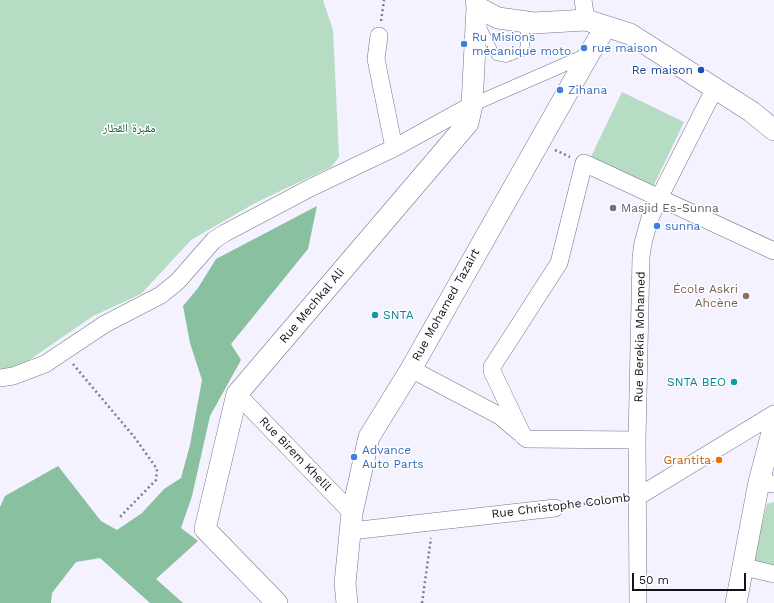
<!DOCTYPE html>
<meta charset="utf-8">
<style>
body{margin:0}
#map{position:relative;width:774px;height:603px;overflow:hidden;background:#f3f2fe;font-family:"Work Sans",sans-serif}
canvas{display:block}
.scale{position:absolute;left:632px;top:573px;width:114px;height:18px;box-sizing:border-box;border:2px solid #14131c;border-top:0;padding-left:5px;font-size:12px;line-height:14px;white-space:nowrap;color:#14131c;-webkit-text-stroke:3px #fff;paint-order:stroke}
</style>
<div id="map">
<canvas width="774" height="603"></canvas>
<div class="scale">50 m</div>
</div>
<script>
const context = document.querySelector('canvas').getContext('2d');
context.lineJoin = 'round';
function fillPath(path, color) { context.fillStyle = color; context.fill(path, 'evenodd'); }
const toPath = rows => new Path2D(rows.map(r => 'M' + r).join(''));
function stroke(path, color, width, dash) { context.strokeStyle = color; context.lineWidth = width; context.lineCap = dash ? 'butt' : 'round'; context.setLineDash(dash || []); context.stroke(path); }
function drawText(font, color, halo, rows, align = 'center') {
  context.font = font + ' "Work Sans","Noto Naskh Arabic",sans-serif'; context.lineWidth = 3; context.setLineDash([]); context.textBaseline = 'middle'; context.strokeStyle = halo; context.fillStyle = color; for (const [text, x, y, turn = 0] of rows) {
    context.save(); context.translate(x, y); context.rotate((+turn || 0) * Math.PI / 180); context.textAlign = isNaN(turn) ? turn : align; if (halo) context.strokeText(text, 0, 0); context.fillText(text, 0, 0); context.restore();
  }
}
fillPath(toPath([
 [0,0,323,0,333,30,339,157,331,167,255,203,191,240,141,294,93,316,22,365,0,372],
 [622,92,684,122,650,193,588,163],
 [774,502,774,567,753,560,767,504]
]), '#b6dcc4');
fillPath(toPath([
 [317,206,308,249,231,344,241,360,210,416,192,496,181,528,198,541,156,579,183,603,150,603,100,558,76,562,52,593,51,603,0,603,0,507,5,496,58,466,101,521,117,530,142,513,164,489,181,478,190,445,202,380,190,343,183,306,198,288,216,259]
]), '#89c09f');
const service = toPath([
 [482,27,496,56,506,58,522,52,525,46,525,22]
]);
const pedestrian = toPath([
 [472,105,589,54]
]);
const minor = toPath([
 [583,0,586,20],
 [379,36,376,59,394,148],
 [411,369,500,416,519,432],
 [0,378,13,376,45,364,105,324,161,295,178,281,214,240,225,233,312,187,394,148,472,105],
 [237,394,352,513],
 [637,440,527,439,523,436,492,371,492,367,559,263,584,163,774,251],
 [759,482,774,484],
 [639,496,774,414],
 [351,531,555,508],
 [744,567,774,574],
 [638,603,637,440,641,257,643,243,650,218,659,198,715,88]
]);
const tertiary = toPath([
 [477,7,498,18,534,23,586,20,630,34,752,112,774,130],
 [277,603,205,529,237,394,468,123,472,105,477,7,476,0],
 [347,603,345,583,352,513,369,437,411,369,589,54,606,27],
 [736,603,759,482,774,425]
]);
stroke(service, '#78748d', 9);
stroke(pedestrian, '#78748d', 14);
stroke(minor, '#78748d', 18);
stroke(tertiary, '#78748d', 22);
stroke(toPath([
 [381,21,384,0],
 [555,150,570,157],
 [73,364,135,438,157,469,156,480,118,519],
 [569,506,621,499],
 [422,603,431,538]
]), '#7d7c87', 2.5, [2, 3]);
stroke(service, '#fff', 8);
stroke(pedestrian, '#fff', 13);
stroke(minor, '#fff', 17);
stroke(tertiary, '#fff', 21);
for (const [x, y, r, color] of [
 [464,44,4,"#3f7fe0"],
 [584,48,4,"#3f7fe0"],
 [701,70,4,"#1a4fb4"],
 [560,90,4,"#3f7fe0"],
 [613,208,4,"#6b7280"],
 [657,226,4,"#3f7fe0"],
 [746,296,4,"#8d6e63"],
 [375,315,4,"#0f9aa8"],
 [734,382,4,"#0f9aa8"],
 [354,457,4,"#3f7fe0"],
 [719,460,4,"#e8710a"]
]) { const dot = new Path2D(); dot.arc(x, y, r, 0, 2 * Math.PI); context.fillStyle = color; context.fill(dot); stroke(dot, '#fff', 1.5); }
drawText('12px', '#366cbe', '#fff', [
 ["Ru Misions",472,37],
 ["mécanique moto",472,51],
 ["rue maison",592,48],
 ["Zihana",568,90],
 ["sunna",665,226],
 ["Advance",362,450],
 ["Auto Parts",362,464]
], 'left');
drawText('12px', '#164399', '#fff', [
 ["Re maison",693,70]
], 'right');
drawText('12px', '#1a5a3a', '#fff', [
 ["مقبرة القطار",129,128]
]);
drawText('12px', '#5b616d', '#fff', [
 ["Masjid Es-Sunna",621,208]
], 'left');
drawText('12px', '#785e54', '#fff', [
 ["École Askri",738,289],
 ["Ahcène",738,303]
], 'right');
drawText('12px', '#14131c', '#fff', [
 ["Rue Mohamed Tazairt",446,305,-61],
 ["Rue Mechkal Ali",312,306,-50],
 ["Rue Berekia Mohamed",640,337,-89],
 ["Rue Birem Khelil",295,454,46],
 ["Rue Christophe Colomb",561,506,-7]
]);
drawText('12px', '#0d838f', '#fff', [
 ["SNTA",383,315],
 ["SNTA BEO",726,382,"right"]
], 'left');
drawText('12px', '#c56008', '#fff', [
 ["Grantita",711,460]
], 'right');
</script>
